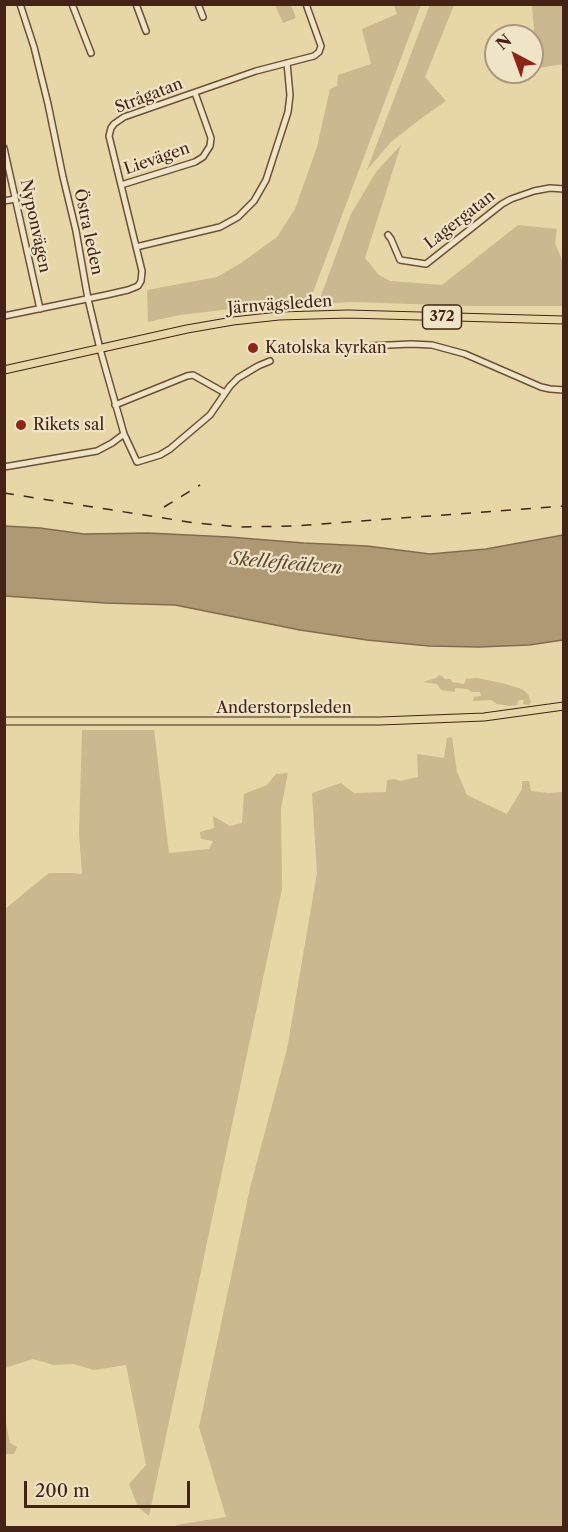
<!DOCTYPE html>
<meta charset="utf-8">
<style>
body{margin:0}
#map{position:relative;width:568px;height:1532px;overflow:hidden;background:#e7d6a6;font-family:"Libre Caslon Text",serif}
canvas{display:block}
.frame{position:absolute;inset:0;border:6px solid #432316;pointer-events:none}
.north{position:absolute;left:484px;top:24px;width:60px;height:60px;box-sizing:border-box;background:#efe4c5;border:2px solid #aa977f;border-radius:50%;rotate:319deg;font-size:16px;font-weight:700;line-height:24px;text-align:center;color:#432316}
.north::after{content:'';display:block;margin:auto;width:21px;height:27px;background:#8f2418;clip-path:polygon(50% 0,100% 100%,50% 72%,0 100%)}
.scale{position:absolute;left:24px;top:1481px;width:166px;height:27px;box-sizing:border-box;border:3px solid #432316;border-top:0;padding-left:8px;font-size:18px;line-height:21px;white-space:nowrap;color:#432316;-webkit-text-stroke:4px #efe4c5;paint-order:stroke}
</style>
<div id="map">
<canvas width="568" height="1532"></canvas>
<div class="frame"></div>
<div class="north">N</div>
<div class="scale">200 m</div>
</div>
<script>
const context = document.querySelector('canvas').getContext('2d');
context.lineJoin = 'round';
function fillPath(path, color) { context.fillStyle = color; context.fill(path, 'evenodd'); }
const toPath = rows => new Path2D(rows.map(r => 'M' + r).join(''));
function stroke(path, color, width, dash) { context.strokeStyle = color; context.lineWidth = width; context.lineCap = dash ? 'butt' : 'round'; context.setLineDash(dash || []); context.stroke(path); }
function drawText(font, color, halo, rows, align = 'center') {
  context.font = font + ' "Libre Caslon Text",serif'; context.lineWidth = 4.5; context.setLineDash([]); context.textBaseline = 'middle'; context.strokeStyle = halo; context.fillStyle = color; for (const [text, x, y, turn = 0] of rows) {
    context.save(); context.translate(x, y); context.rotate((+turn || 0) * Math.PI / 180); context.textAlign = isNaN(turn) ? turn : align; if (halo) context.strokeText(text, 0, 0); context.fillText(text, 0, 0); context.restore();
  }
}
fillPath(toPath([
 [430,4,454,5,425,77,446,101,423,117,391,142,367,170],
 [275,5,291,5,296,18,283,23],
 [394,5,421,5,309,303,281,303,180,315,148,322,147,290,217,277,241,263,277,237,295,209,317,147,330,89,337,86,338,75,371,64,362,29,397,14],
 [532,5,563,5,563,64,532,69,532,42,534,29],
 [401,145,365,258,379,275,390,281,442,285,518,225,557,229,555,243,563,262,563,306,472,306,353,302,318,304,351,214,376,172],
 [439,675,442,676,445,679,451,679,452,682,464,684,466,679,477,678,502,683,522,689,528,694,531,702,529,705,523,704,524,700,519,700,517,705,510,706,497,704,491,700,473,701,474,697,481,696,480,692,472,692,467,689,455,688,455,692,441,690,437,684,423,682,436,678],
 [82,730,154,730,169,853,209,849,213,841,201,839,200,832,214,828,213,816,230,826,242,823,244,794,267,785,276,774,288,773,281,808,282,889,149,1516,138,1507,129,1484,146,1465,126,1365,94,1370,73,1364,54,1365,33,1359,5,1368,5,909,49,873,72,873,82,874,79,833],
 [452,737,457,772,467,795,488,805,507,814,522,789,522,781,529,781,531,791,549,793,563,792,563,1527,176,1527,176,1525,226,1517,199,1427,250,1188,287,1049,317,873,312,793,341,783,354,793,386,792,387,780,394,779,400,781,418,777,417,754,444,758,447,738],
 [5,1418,10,1443,17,1447,14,1454,5,1454]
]), '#cbb88e');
const water = toPath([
 [5,526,40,528,84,534,148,533,229,537,304,543,367,546,430,554,486,549,563,535,563,640,529,645,479,647,429,646,367,640,300,630,175,605,105,603,5,596,5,526]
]);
fillPath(water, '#af9975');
stroke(water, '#846a4f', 1.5);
const minor = toPath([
 [20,4,34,47,48,104,63,177,76,231,88,299,100,349,124,434,137,462,160,455,170,449,210,415,230,386,238,378,258,366,270,361],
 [72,4,91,53],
 [136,4,146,31],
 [198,4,203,17],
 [4,148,40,309],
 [121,185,195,162,203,157,210,146,211,138,195,93],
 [4,201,15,199],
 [388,235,391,239,400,260,426,264,502,204,511,199,534,191,550,188,564,189],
 [136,247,220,227,238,217,254,201,266,180,288,112,290,95,287,63],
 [4,316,106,295,128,290,138,286,141,281,142,271,109,136,111,128,114,124,124,117,256,71,314,56,319,52,321,46,306,4],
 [347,347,411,344,432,345,465,354,541,387,550,389,564,390],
 [115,405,187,376,193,375,225,393],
 [4,467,97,451,112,443,124,434]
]);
const major = toPath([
 [4,370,187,329,233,321,279,316,348,314,564,320],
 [4,721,380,721,484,717,564,706]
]);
stroke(minor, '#6c503a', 8);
stroke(major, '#432316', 9);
stroke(minor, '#efe4c5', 5);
stroke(major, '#e7d6a6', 7);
stroke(toPath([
 [4,493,195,523,241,527,295,526,564,506],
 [164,507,200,485]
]), '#432316', 1.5, [10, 10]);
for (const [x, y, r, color] of [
 [253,348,6,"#8f2418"],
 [21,425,6,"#8f2418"]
]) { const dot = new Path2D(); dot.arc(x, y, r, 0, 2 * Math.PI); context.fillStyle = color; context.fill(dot); stroke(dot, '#efe4c5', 2); }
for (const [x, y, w] of [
 [442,317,39]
]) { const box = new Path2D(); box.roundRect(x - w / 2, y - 12, w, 24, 4.5); context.fillStyle = '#efe4c5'; context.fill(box); stroke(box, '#432316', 1.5); }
drawText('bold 15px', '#432316', null, [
 ["372",442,317]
]);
drawText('16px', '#432316', '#efe4c5', [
 ["Strågatan",149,96,-21],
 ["Lievägen",157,159,-19],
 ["Lagergatan",460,220,-38],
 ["Nyponvägen",35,226,78],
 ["Östra leden",88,232,78],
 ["Järnvägsleden",280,305,-4],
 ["Anderstorpsleden",284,708]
]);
drawText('16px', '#432316', '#efe4c5', [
 ["Katolska kyrkan",265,348],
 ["Rikets sal",33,425]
], 'left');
drawText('italic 18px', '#634632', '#efe4c5', [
 ["Skellefteälven",286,564,5]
]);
</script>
